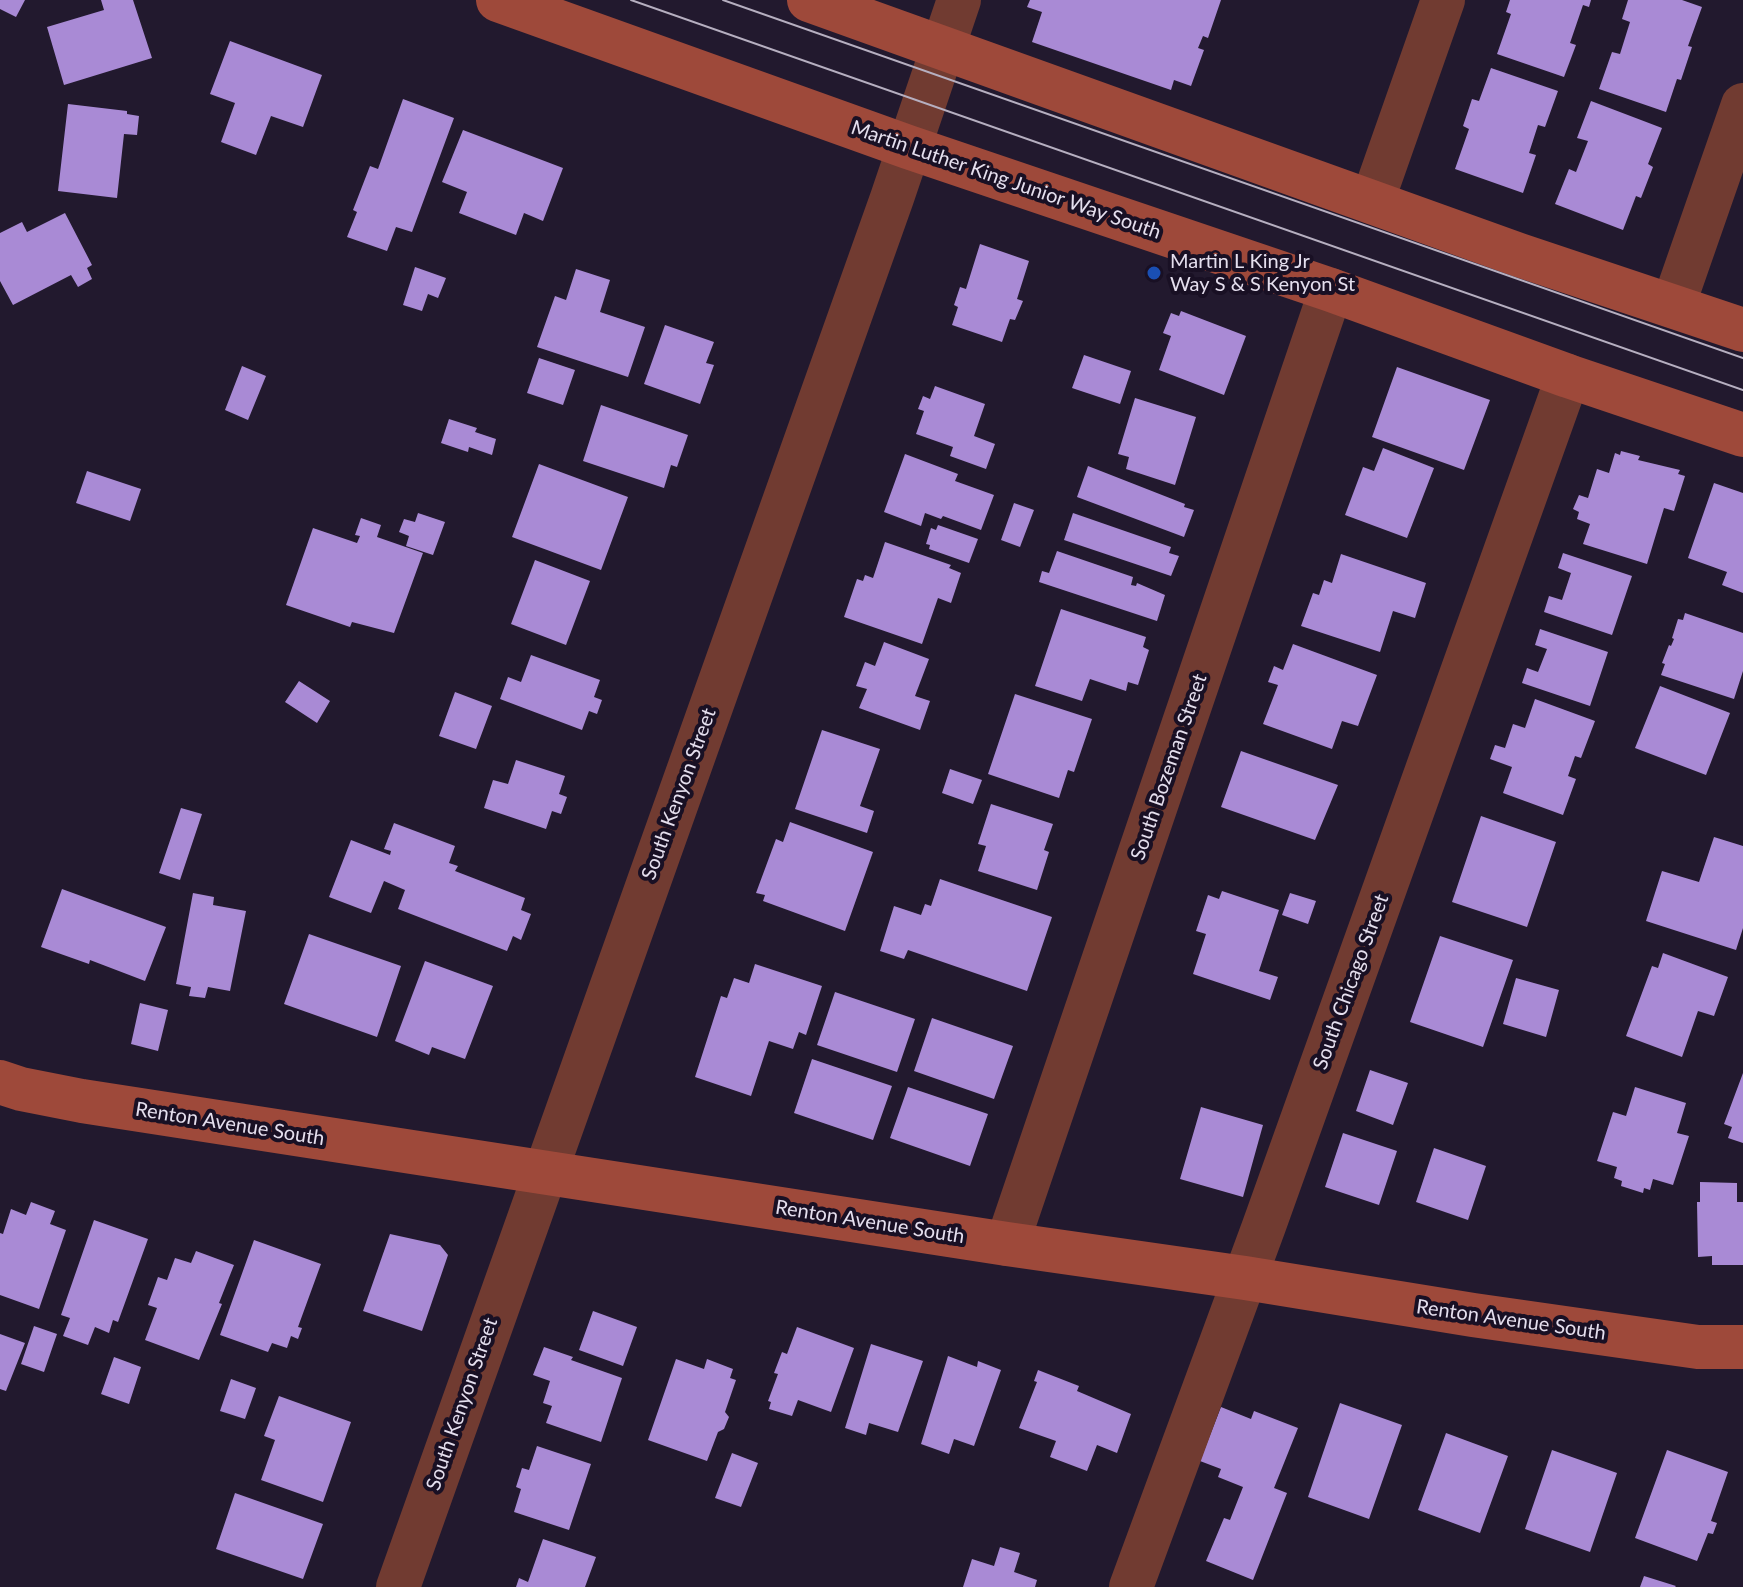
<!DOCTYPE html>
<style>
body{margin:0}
canvas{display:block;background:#22192e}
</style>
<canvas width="1743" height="1587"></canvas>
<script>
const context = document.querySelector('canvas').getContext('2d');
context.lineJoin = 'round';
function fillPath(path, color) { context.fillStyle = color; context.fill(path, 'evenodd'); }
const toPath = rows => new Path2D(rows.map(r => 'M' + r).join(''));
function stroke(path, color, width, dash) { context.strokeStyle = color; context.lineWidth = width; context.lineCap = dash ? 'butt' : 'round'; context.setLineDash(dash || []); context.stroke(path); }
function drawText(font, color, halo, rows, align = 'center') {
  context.font = font + ' Lato,sans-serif'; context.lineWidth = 8; context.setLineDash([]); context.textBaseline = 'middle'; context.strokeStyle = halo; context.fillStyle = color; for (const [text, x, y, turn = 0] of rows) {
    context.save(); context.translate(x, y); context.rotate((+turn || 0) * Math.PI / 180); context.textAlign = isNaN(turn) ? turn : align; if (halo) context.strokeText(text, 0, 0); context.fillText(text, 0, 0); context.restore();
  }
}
fillPath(toPath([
 [0,0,25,0,16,17,0,9],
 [101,0,133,0,152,58,64,85,47,27,104,10],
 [1030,0,1221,0,1208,38,1203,36,1198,48,1204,50,1191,86,1174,80,1171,90,1032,42,1042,12,1027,7],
 [1510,0,1591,0,1589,7,1583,5,1570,43,1576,45,1564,77,1497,54,1511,14,1506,12],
 [1628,0,1682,0,1702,7,1688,46,1692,47,1681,80,1677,79,1666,112,1599,89,1612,52,1620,54,1630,22,1622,19],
 [230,41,322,75,303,127,271,116,256,155,221,142,235,103,210,94],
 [1491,68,1558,91,1545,127,1538,125,1529,153,1536,155,1523,193,1455,169,1469,129,1463,126,1472,99,1479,101],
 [403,99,454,118,412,232,396,227,387,251,347,237,357,212,353,210,370,166,378,169],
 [1591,101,1662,128,1648,164,1653,167,1641,198,1636,196,1623,230,1555,204,1569,169,1576,172,1588,141,1577,138],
 [68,104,127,111,127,114,139,116,137,135,124,134,117,198,58,191],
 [463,130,563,168,543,221,524,213,516,235,459,213,467,192,442,182],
 [65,213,92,265,87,268,92,279,78,287,71,275,13,305,0,281,0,233,22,222,27,232],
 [980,244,1029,261,1017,299,1023,301,1015,320,1010,319,1002,342,952,325,958,307,954,305,960,287,966,289],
 [415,267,446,278,438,298,428,294,422,311,403,305],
 [576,269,610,280,600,312,645,327,628,377,537,347,555,296,566,300],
 [1181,311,1246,336,1224,395,1159,370,1171,336,1163,333,1171,313,1179,316],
 [665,325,714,342,706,363,714,365,700,404,644,384],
 [1084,355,1131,371,1120,404,1072,388],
 [539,358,575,370,563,405,527,393],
 [242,366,266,376,248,420,225,410],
 [1397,367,1490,400,1464,470,1372,437],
 [935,386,985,404,974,436,995,444,986,469,950,456,953,447,916,434,924,411,918,409,923,396,930,399],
 [1135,398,1196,417,1175,485,1126,469,1129,457,1118,454],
 [601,405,688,435,677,467,671,465,664,488,583,461],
 [449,419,477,428,475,432,496,439,492,455,469,447,468,452,441,443],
 [1383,448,1434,468,1407,538,1345,515,1363,467,1374,471],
 [1621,451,1640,456,1638,460,1680,470,1678,474,1685,476,1674,511,1664,508,1647,564,1583,544,1590,524,1577,519,1579,512,1573,509,1579,495,1588,498,1597,469,1609,473,1615,453,1620,455],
 [905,454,958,474,955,481,994,495,981,530,943,516,941,519,925,513,921,526,884,512],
 [539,464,628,497,601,570,512,537],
 [1088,466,1185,504,1184,507,1194,510,1184,537,1077,497],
 [87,471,141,489,130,521,76,503],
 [1714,483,1743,493,1743,593,1722,585,1727,572,1688,558],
 [1014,503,1034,510,1020,547,1001,540],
 [418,513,445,522,433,555,406,546,409,536,399,532,404,519,415,522],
 [1073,513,1171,547,1169,553,1179,556,1171,576,1064,540],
 [361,518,381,525,377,537,423,553,394,633,352,622,350,627,286,605,313,528,357,543,360,536,355,535],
 [938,525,978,539,969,563,929,549,930,545,926,544,931,528,936,530],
 [885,542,951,565,949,568,961,573,951,603,938,598,922,644,844,617,857,579,863,581,865,575,873,578],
 [1057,551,1133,577,1131,585,1136,586,1137,583,1165,595,1157,621,1039,582,1042,571,1049,573],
 [1563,553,1632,576,1612,635,1544,612,1549,596,1562,600,1571,573,1558,568],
 [1341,554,1426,583,1415,618,1393,611,1380,652,1301,626,1313,593,1319,595,1324,580,1332,583],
 [535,560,590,581,566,645,511,624],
 [1061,609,1146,637,1143,647,1149,650,1138,685,1128,682,1126,691,1090,679,1082,701,1035,686],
 [1685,613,1743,633,1743,671,1734,699,1661,675,1665,664,1662,663,1669,645,1671,646,1674,639,1672,638,1678,619,1683,620],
 [1540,629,1608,652,1590,706,1522,683,1527,668,1538,672,1547,649,1535,645],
 [884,642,929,659,915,696,930,701,920,730,859,708,867,689,856,686,865,662,875,666],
 [1293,644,1377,675,1358,726,1342,721,1332,749,1263,724,1278,685,1268,682,1274,666,1283,670],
 [531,655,600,680,594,697,602,700,597,714,589,711,582,730,500,699,508,677,521,682],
 [299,681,330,701,317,723,285,702],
 [1660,686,1730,713,1706,775,1635,748],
 [455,692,492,706,476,749,439,736],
 [1015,694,1092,719,1074,772,1068,770,1059,798,988,774],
 [1535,699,1595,721,1581,758,1575,756,1568,776,1576,779,1563,815,1503,793,1512,767,1490,759,1495,745,1505,748,1513,724,1525,728],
 [822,730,880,749,860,806,874,811,867,833,795,809],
 [1241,751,1338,785,1315,840,1221,807],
 [516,760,565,776,559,794,567,797,561,814,552,811,546,829,484,808,493,780,508,784],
 [950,769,982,780,973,804,942,793],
 [991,804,1053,824,1044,850,1049,852,1037,890,978,871,986,846,978,844],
 [181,808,202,814,180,880,159,873],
 [1481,816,1556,842,1527,927,1452,902],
 [790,822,873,852,845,931,763,901,765,895,756,893,776,839,783,842],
 [394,823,455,846,449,863,458,866,455,871,525,898,521,910,531,914,521,940,513,936,507,951,398,909,405,890,384,881,371,913,329,897,351,840,390,855,391,851,384,849],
 [1714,837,1743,846,1743,928,1736,950,1646,921,1662,871,1699,882],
 [940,879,1052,917,1027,991,908,950,904,959,880,951,894,906,921,915,925,904,931,906],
 [62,889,166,927,145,981,90,960,89,964,41,947],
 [1222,891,1279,910,1259,971,1278,977,1270,1000,1193,974,1206,934,1196,931,1208,895,1219,899],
 [193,893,214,897,213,905,246,911,230,991,208,987,205,998,189,996,191,987,176,984],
 [1290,893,1316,901,1308,924,1282,915],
 [309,934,401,966,377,1037,284,1004],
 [1440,936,1513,960,1483,1047,1410,1022],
 [1663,953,1728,977,1714,1016,1698,1011,1682,1057,1626,1036,1652,966,1658,968],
 [425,961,493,986,465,1059,432,1047,429,1055,395,1041],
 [755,964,822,986,806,1035,799,1032,793,1049,769,1041,751,1096,695,1077,721,996,727,998,734,978,749,983],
 [1516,978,1559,990,1546,1037,1503,1024],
 [835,992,915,1019,897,1072,817,1045],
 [140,1003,168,1010,158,1051,131,1044],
 [932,1018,1013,1046,994,1099,914,1071],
 [812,1059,892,1086,873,1140,794,1113],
 [1370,1070,1408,1083,1393,1125,1356,1111],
 [1743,1073,1743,1143,1728,1138,1732,1127,1724,1124],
 [908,1087,988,1114,970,1166,890,1138],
 [1635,1087,1686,1103,1677,1133,1689,1136,1673,1185,1653,1179,1650,1190,1644,1188,1643,1193,1621,1186,1622,1181,1614,1178,1617,1167,1597,1161,1613,1112,1626,1116],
 [1201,1107,1263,1125,1243,1197,1180,1179],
 [1343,1133,1397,1151,1379,1205,1325,1187],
 [1434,1148,1486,1166,1468,1220,1416,1202],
 [1700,1182,1737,1183,1737,1202,1743,1202,1743,1265,1712,1265,1712,1256,1698,1257,1697,1202,1700,1202],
 [31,1202,55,1211,50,1224,66,1230,39,1309,0,1295,0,1233,3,1234,11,1209,26,1215],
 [94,1220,148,1239,118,1322,113,1320,109,1333,95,1327,88,1345,63,1336,70,1318,61,1315],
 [390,1234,440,1245,448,1255,422,1331,363,1311],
 [254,1240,321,1264,298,1327,302,1328,298,1339,291,1336,287,1348,272,1343,268,1352,220,1335],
 [196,1251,234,1265,219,1303,222,1304,199,1360,145,1340,157,1308,148,1305,158,1277,167,1280,175,1258,191,1263],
 [593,1311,637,1327,623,1366,579,1350],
 [34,1326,57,1334,44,1372,21,1364],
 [797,1327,854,1348,831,1412,798,1400,792,1416,769,1409,771,1402,768,1401,778,1374,774,1373,782,1352,787,1354],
 [0,1334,25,1343,6,1391,0,1389],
 [871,1344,923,1361,898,1432,869,1423,866,1435,845,1428],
 [544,1347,573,1357,571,1360,622,1378,601,1442,546,1423,552,1406,543,1403,550,1381,533,1375],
 [948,1356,977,1367,978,1361,1001,1370,974,1446,954,1439,949,1454,921,1444],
 [114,1357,141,1367,129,1404,101,1394],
 [676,1359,704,1369,707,1359,733,1369,730,1378,736,1380,725,1412,729,1417,724,1429,718,1432,707,1461,648,1440],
 [1038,1370,1079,1386,1077,1391,1131,1414,1117,1453,1097,1445,1087,1471,1050,1457,1056,1441,1019,1428,1037,1382,1034,1381],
 [231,1379,256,1388,245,1419,220,1411],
 [279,1396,351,1422,323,1502,261,1480,275,1440,264,1436],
 [1340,1403,1402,1425,1369,1519,1308,1497],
 [1221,1407,1251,1419,1254,1411,1298,1428,1274,1488,1287,1493,1253,1580,1206,1561,1224,1518,1230,1520,1243,1487,1218,1477,1221,1469,1200,1461],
 [1446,1433,1508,1456,1480,1533,1418,1510],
 [537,1446,591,1464,569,1530,514,1512,521,1489,516,1487,522,1468,529,1470],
 [1552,1450,1617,1473,1590,1552,1525,1529],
 [1667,1450,1728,1472,1711,1521,1717,1523,1713,1534,1708,1533,1697,1561,1635,1538],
 [732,1453,758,1463,741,1507,715,1498],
 [235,1493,323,1524,303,1579,216,1549],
 [543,1539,596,1557,585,1587,516,1587,519,1578,528,1582],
 [1000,1547,1020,1553,1014,1572,1037,1580,1035,1587,963,1587,972,1559,994,1566],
 [1644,1576,1676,1586,1675,1587,1640,1587]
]), '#a98ad5');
stroke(toPath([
 [1372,202,1443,0],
 [1673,306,1743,105],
 [1007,1244,1331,290],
 [398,1587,892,198,959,0],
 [1131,1587,1264,1226,1568,376]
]), '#713b31', 44);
stroke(toPath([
 [498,0,908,147,1331,290,1568,376,1743,435],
 [809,0,1519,255,1743,330],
 [0,1082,21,1089,82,1101,1007,1244,1245,1278,1473,1315,1698,1347,1743,1347]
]), '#9e493a', 44);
stroke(toPath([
 [631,0,1743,390],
 [723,0,1743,358]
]), '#b6afc0', 2);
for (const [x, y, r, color] of [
 [1154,273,8,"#1a4fb4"]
]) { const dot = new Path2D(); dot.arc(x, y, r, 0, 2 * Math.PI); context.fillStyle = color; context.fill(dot); stroke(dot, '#191024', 3); }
drawText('20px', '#e5dfee', '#191024', [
 ["Martin Luther King Junior Way South",1006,180,19],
 ["South Bozeman Street",1169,767,-71],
 ["South Kenyon Street",679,794,-70],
 ["South Chicago Street",1351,982,-70],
 ["Renton Avenue South",230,1124,9],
 ["Renton Avenue South",870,1222,9],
 ["Renton Avenue South",1511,1320,8],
 ["South Kenyon Street",462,1404,-71]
]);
drawText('20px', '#e5dfee', '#191024', [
 ["Martin L King Jr",1170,262],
 ["Way S & S Kenyon St",1170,285]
], 'left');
</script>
